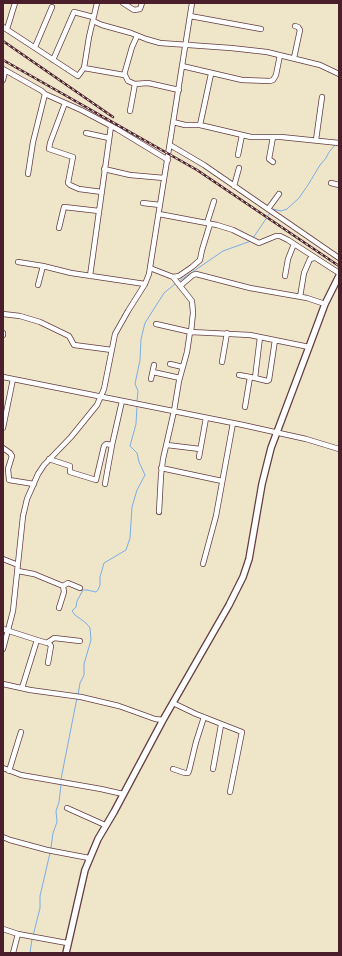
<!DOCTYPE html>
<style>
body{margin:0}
#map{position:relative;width:342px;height:956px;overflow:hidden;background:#efe5c8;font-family:"Indie Flower",sans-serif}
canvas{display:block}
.frame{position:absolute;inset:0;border:4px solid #4a1f2b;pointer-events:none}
</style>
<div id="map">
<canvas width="342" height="956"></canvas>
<div class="frame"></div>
</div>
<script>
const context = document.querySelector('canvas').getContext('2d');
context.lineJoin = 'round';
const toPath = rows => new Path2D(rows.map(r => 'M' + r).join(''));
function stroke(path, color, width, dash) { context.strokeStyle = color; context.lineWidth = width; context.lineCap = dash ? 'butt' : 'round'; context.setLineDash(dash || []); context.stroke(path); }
stroke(toPath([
 [272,210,273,209,281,211,287,209,299,198,308,185,320,165,326,158,329,152,335,145],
 [253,238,270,213],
 [178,282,223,251,251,241],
 [137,401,138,391,135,384,140,360,141,339,145,323,164,293,175,284],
 [78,695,80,683,84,675,84,664,91,640,90,628,86,623,75,615,72,611,76,607,77,601,83,590,87,590,96,592,98,590,100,585,100,577,104,563,126,550,130,538,132,507,137,490,145,475,139,462,137,453,130,446,136,424,137,406],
 [61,779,77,698],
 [51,848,53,833,57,822,56,811,59,802,61,785],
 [33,936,40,908,40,896,50,853],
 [30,953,32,939]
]), '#79ade6', 1);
const minor = toPath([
 [123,3,134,10,140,9,142,3],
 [190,16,261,29],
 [93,21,102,25,131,33,146,39,160,43,231,48,267,52,320,65,339,74],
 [3,27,78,76,84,68,89,37,97,3],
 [7,29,15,3],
 [35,47,52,7],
 [294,58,300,30,298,27,295,26],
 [53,60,74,12,93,17],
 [182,66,242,80,270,81,273,80,276,75,280,55],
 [84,68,124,75,132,47,137,36],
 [3,69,42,91,45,94,81,110,117,129,168,160],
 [125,75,128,81,135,84,130,111],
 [3,80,5,71],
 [135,84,148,83,179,90],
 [65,103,50,143,49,149,73,157,68,183,70,185,79,189,102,192],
 [173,122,185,125,200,125,251,137,281,137,339,143],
 [200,125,211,74],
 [86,133,109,138],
 [273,137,269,159,273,162],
 [316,140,322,97],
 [170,145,204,165,339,258],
 [238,155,242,135],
 [104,169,130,175,164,178],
 [28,174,33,142,45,94],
 [331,183,339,185],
 [234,186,239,168],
 [143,203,160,205],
 [268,209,279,194],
 [159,214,217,225,233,230,259,243,276,236,280,236,288,240,339,273],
 [207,223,214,201],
 [59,228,64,207,99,211],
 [18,262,43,266,71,273,145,284],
 [150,268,173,277,179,276,192,267,200,260,202,250,210,224],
 [90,276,111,126],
 [285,276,288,259,294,244],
 [173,277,192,301,193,313,191,332],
 [38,285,43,266],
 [180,286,193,275,196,274,250,288,307,298,325,304],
 [300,297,304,273,310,259,314,258],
 [3,314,20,316,40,322,69,336,74,345,112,350],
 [156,324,191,332,250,335,309,347],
 [3,335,3,333],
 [222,362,227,333],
 [170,364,183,367],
 [153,372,180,378],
 [239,375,250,377],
 [3,377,243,425,306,439,339,449],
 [255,378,267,381,269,380,275,340],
 [151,379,154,365],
 [245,407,250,377,255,378,260,337],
 [3,428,13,379],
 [167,445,200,449],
 [3,448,10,453,12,456,8,469,9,480,34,484],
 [199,457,206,418],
 [49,459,70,466,70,472,96,480,104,446,106,444,112,445],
 [161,468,222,481],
 [105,484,112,445,122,401],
 [159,512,161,475,163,459,174,411,179,381,187,352,190,332],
 [3,559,18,565],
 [203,564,216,516,233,423],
 [18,571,34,574,63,586,64,592,59,608],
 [63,586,68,583,80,588],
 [3,629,37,640,22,688],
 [37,640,47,643,54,638,80,641],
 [3,649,13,611,23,516,27,499,38,474,44,465,71,437,97,405,104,389,115,334,128,311,145,284,149,274,192,3],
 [48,663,51,646,48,642],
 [3,684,30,690,81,697,119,706,155,719,163,720],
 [173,703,196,714,242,732,230,792],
 [3,768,21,775,101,789,123,794],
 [173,769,185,773,188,773,189,771,196,742,204,717],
 [213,769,221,725],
 [9,771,21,732],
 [67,808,105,825],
 [3,837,10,840,47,850,89,858],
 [3,929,18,934,67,943],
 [13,953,18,934]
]);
const tertiary = toPath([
 [66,953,85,870,98,839,114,812,163,720,229,605,243,577,249,559,262,484,271,448,309,347,325,304,339,276]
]);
stroke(minor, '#633d43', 6);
stroke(tertiary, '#633d43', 8);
stroke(minor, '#fff', 4.5);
stroke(tertiary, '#fff', 5.5);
const rail = toPath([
 [3,41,113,117],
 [3,60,197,170,339,266]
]);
stroke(rail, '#4a1f2b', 2.5);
stroke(rail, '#fbf7ec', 1, [3]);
</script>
